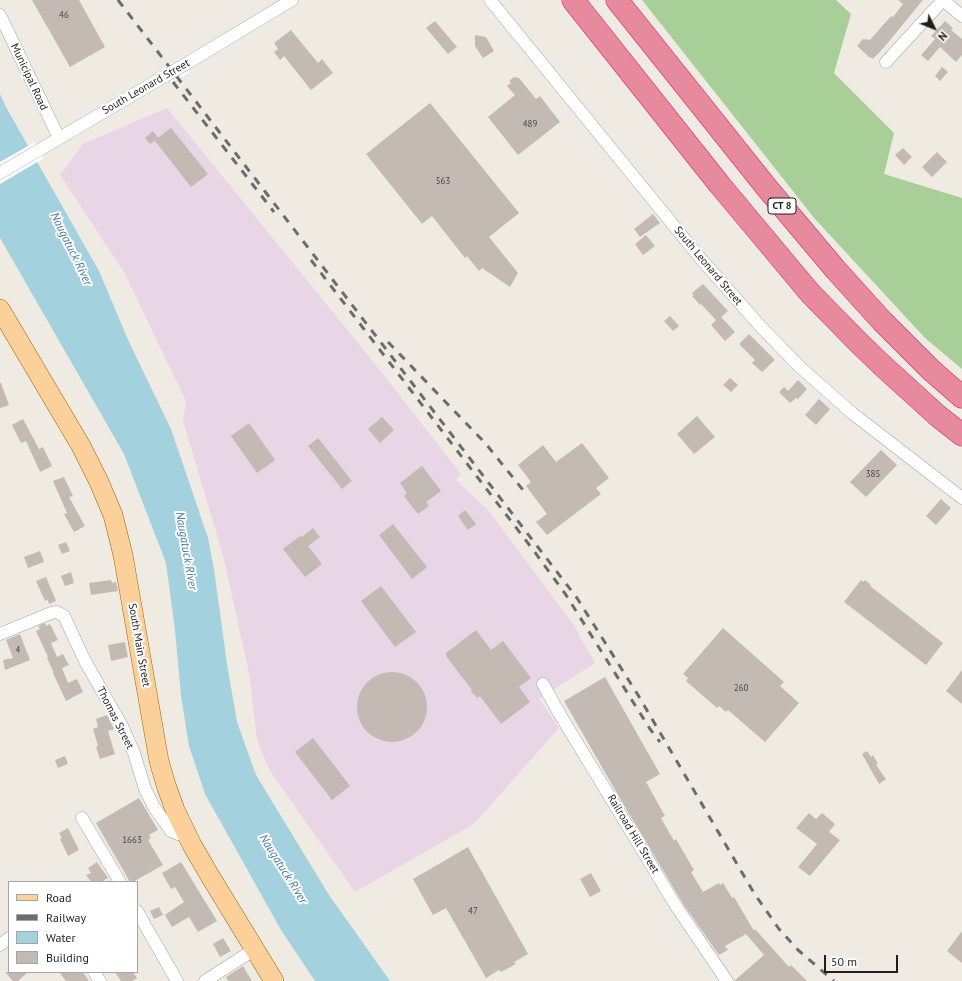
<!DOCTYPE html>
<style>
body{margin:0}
#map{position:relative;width:962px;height:981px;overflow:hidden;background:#efebe3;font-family:"PT Sans",sans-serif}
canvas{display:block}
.legend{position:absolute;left:8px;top:881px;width:130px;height:92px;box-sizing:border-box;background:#fff;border:1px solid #a5a5a5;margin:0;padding:5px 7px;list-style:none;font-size:12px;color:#1e1e1e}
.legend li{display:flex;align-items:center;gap:8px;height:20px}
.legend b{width:20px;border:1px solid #a5a5a5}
.north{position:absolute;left:914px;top:8px;width:40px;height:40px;-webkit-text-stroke:3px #fff;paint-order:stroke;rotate:133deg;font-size:11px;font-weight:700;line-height:16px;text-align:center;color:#1e1e1e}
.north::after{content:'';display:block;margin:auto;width:14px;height:18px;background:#1e1e1e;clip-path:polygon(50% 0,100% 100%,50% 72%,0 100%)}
.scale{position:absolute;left:824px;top:955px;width:74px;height:18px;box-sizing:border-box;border:2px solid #1e1e1e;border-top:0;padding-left:5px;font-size:12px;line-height:14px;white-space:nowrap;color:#1e1e1e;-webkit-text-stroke:3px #fff;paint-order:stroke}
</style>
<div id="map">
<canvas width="962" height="981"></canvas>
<ul class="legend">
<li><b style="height:5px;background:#fcd09b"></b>Road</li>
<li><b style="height:5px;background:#6c6c6c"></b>Railway</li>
<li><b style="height:11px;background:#a3d1dd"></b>Water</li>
<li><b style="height:11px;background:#c3bab3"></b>Building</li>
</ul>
<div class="north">N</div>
<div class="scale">50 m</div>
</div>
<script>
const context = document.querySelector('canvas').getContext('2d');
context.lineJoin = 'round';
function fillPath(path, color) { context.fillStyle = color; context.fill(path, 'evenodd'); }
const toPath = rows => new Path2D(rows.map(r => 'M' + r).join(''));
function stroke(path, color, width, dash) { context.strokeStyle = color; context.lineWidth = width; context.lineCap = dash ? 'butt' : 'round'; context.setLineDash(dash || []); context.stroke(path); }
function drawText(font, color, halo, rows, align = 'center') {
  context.font = font + ' "PT Sans",sans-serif'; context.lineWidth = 4; context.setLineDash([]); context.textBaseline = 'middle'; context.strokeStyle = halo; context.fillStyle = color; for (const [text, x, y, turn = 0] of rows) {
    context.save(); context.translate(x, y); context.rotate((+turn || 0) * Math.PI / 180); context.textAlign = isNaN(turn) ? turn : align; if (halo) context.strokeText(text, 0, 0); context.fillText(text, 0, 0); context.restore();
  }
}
fillPath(toPath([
 [167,108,375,364,461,474,456,480,489,511,573,624,595,663,539,699,559,728,474,824,355,892,270,771,257,740,249,673,223,555,183,421,186,401,124,272,60,175,83,144]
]), '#e8d5e5');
fillPath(toPath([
 [642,0,836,0,851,14,834,73,894,133,884,174,962,198,962,369,925,338,815,219]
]), '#a9cf98');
fillPath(toPath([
 [0,94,6,107,99,271,129,342,171,429,208,538,214,569,227,664,237,722,256,775,329,895,390,981,315,981,281,930,205,794,189,746,181,696,175,630,166,563,124,454,0,238]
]), '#a3d1dd');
fillPath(toPath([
 [180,59,190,72,171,83,161,70],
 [35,142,44,158,0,184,0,162]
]), '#fff');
fillPath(toPath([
 [32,0,79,0,105,47,70,67],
 [898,0,923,0,886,45,873,59,871,57,870,58,857,46,863,39,870,40,891,16,893,17,903,4],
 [435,21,457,47,448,54,426,28],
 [945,21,953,28,951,30,962,39,962,55,956,62,940,47,928,61,921,55,935,39,931,36],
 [291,30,318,63,322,59,333,73,311,90,284,56,280,60,274,52,278,49,274,43],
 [475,35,486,37,494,51,483,58,475,46],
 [942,67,948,72,940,81,935,76],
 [514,77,519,78,536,99,540,96,560,122,518,155,488,117,515,95,507,86,511,83,509,81],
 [430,103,519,213,489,237,518,273,510,287,482,268,479,271,467,256,465,258,432,216,422,224,366,154],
 [171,128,208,174,191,187,155,141,157,139,150,144,145,138,153,131,158,138],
 [903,148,912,157,904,165,895,155],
 [937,152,947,162,932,177,922,167],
 [653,214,660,223,640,237,634,229],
 [646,235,655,246,643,255,635,244],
 [703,284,728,311,721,317,735,332,725,341,711,325,716,320,701,304,700,305,692,296,694,295,692,293],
 [670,316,679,326,673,331,664,321],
 [749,334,775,360,762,372,752,363,755,360,739,344],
 [730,378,738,385,731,392,723,385],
 [798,380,807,389,798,399,796,398,790,403,779,392,784,387,788,391],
 [0,383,1,383,9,405,0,408],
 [819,399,830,409,816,425,805,415],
 [697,416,715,437,694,454,677,434],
 [382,417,394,430,380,443,368,429],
 [23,419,39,449,43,447,52,466,40,472,26,441,21,443,12,425],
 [249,423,275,460,257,473,231,436],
 [318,438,352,481,342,489,308,446],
 [582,443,609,478,596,488,601,494,547,535,536,522,547,514,526,486,531,482,518,465,543,445,556,462],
 [881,450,897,465,866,497,850,482],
 [422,466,441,491,426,502,429,506,418,514,404,496,407,493,400,483],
 [64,477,73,496,69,497,85,526,74,532,64,514,67,513,53,481],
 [941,499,951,508,936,525,926,516],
 [465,510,476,524,468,530,458,516],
 [393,524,427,567,412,579,379,535],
 [313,528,320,537,308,546,322,564,305,577,283,549,300,536,302,537],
 [66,542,70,551,62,554,58,545],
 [40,551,44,562,28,568,24,557],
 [71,572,74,583,65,586,61,576],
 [46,577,56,601,49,604,48,600,45,601,36,581],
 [111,580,112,583,116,582,118,591,91,595,89,583],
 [861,580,863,582,865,580,871,585,870,586,943,643,926,665,844,602],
 [381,586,416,632,395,647,361,601],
 [45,623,46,626,50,624,58,640,51,643,57,657,63,654,69,665,62,668,68,683,77,679,83,692,66,701,53,673,54,673,47,658,48,657,36,631,40,629,38,626],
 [723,628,784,682,780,686,799,703,765,742,728,710,726,712,719,706,717,708,686,681,688,678,683,674],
 [476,630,491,650,503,641,531,678,519,687,530,702,501,724,480,696,477,698,471,691,472,690,446,656,446,653],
 [20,634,30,660,5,670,3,660,13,658,6,640],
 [125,642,128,657,111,661,108,645],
 [962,670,962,704,946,691],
 '357 707a35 35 0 1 1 70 0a35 35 0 1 1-70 0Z',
 [605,677,660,774,646,782,665,816,661,818,674,841,676,839,694,870,691,872,703,892,719,883,720,885,723,883,732,898,734,897,754,931,755,929,789,967,791,965,807,981,734,981,764,955,746,934,725,946,728,950,719,955,682,902,622,802,564,701],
 [107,715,114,729,108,731,115,754,100,759,96,747,98,746,93,729,98,727,96,719],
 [313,738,350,786,332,800,295,752],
 [867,751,871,757,873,755,878,764,876,765,886,779,879,784,862,754],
 [65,756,68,764,58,768,55,760],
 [139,798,158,830,149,835,151,838,148,840,163,865,133,882,130,882,96,823],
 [809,813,816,819,822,813,835,824,829,832,840,840,810,876,798,867,817,844,796,828],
 [68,828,79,850,68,856,60,839,62,838,59,833],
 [468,847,528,954,514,962,516,964,501,972,499,970,486,978,446,908,433,915,413,879],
 [97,862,108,878,101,882,91,882,86,875,91,873,88,868],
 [181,862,217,921,198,932,189,917,172,927,165,915,184,902,175,887,171,889,162,873],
 [591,873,601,891,590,897,580,879],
 [159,907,163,915,154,919,150,911],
 [962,931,962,963,947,951],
 [223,938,231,951,220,957,213,944],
 [243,966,252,981,228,981,226,977],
 [5,972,28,972,18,981,13,981],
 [59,972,83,972,89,981,66,981],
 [115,972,133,972,137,978,132,981,121,981]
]), '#c3bab3');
const minor = toPath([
 [490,0,701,259,761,327,800,367,852,413,962,498],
 [943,0,962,16],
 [0,15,59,138],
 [886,62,943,0],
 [184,65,292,0],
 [0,173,165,76],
 [0,634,51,613,57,612,64,616,85,661,122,726,134,753,145,789,154,807,171,831,178,834,186,833],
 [543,684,559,713,676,906,727,981],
 [82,818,120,882],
 [137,911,177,981],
 [0,945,9,938],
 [94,972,100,981],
 [205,981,255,949]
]);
const primary = toPath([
 [0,309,81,446,99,482,113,515,123,555,159,761,166,785,175,810,192,845,210,876,274,981]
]);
const motorway = toPath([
 [573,0,719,184,810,293,859,343,884,367,938,416,962,435],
 [617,0,767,188,835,269,882,321,931,370,962,397]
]);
stroke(minor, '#a5a5a5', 13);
stroke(primary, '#976200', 20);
stroke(motorway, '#db2266', 23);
stroke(minor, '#fff', 12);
stroke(primary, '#fcd09b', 19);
stroke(motorway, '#e78a9d', 22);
stroke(toPath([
 [118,0,577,598,638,695,754,893,779,929,798,950,834,981],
 [173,82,274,212],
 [311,260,534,551,566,595,650,729,660,742],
 [388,342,486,444,527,495]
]), '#6c6c6c', 3, [8, 8]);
const minorBridge = toPath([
 [165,76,184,65]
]);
stroke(minorBridge, '#a5a5a5', 13, []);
stroke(minorBridge, '#fff', 12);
drawText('9px', '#474543', null, [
 ["46",64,15],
 ["489",530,124],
 ["563",443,181],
 ["385",873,474],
 ["4",18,650],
 ["260",741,688],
 ["1663",132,840],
 ["47",473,911]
]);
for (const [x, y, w] of [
 [782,206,28]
]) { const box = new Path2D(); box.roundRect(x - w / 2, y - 8, w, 16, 3); context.fillStyle = '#fff'; context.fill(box); stroke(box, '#1e1e1e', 1); }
drawText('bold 10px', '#1e1e1e', null, [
 ["CT 8",782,206]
]);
drawText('11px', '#1e1e1e', '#fff', [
 ["Municipal Road",29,77,65],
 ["South Leonard Street",146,87,-30],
 ["South Leonard Street",708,266,50],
 ["South Main Street",139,645,80],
 ["Thomas Street",115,718,63],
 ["Railroad Hill Street",633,834,59]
]);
drawText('italic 12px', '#4679a6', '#fff', [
 ["Naugatuck River",71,249,64],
 ["Naugatuck River",186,551,80],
 ["Naugatuck River",283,869,58]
]);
</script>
